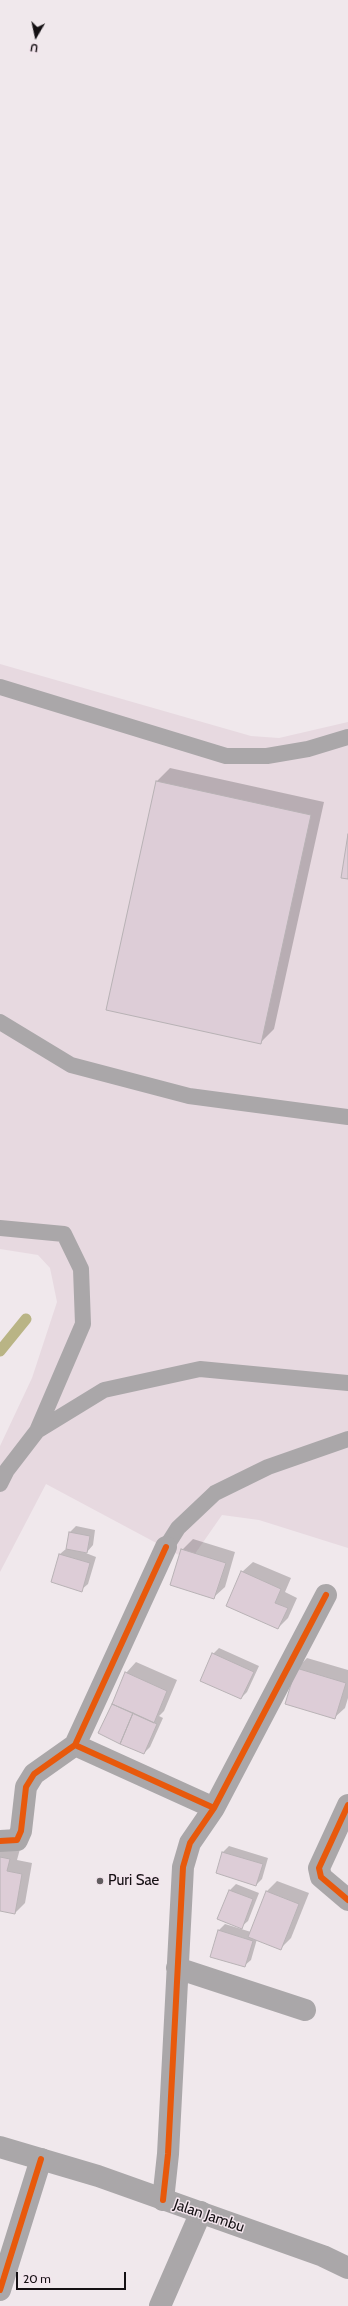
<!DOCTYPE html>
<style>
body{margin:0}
#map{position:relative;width:348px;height:2306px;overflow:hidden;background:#f0e8ec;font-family:Cabin,sans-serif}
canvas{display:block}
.north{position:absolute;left:16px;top:16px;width:40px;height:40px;-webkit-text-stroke:3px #f3e5ed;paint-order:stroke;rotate:189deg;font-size:11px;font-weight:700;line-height:16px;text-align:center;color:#141013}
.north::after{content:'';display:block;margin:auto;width:14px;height:18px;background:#141013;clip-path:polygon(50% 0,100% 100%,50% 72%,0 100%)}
.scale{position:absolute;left:16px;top:2272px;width:110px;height:18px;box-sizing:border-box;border:2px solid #141013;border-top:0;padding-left:5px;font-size:12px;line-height:14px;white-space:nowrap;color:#141013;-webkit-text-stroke:3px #f3e5ed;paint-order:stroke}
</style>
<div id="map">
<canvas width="348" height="2306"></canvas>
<div class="north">U</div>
<div class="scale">20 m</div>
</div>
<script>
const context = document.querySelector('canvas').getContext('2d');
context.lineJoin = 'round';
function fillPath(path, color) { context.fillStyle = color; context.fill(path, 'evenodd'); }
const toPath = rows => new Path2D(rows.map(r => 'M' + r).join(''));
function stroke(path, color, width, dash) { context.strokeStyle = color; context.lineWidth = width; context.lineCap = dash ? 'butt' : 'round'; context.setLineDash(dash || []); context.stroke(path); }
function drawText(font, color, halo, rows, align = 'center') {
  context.font = font + ' Cabin,sans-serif'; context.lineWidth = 3; context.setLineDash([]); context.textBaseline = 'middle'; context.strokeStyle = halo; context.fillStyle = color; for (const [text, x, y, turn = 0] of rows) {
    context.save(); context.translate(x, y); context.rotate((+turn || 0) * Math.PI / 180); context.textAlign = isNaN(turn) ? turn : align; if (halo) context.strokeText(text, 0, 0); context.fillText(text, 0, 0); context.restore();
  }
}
fillPath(toPath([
 [0,664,251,736,279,738,348,722,348,1548,259,1520,222,1515,190,1561,46,1484,0,1572,0,1446,32,1378,57,1302,50,1268,38,1255,0,1249]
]), '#e7d9e0');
fillPath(toPath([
 [170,768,324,802,274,1029,260,1043,156,782],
 [76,1526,95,1530,93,1545,87,1552,78,1550,96,1557,88,1584,81,1590,52,1582,60,1554,67,1548,70,1532],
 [193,1539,235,1552,225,1587,214,1597,182,1550],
 [253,1562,291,1578,285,1592,297,1598,288,1618,278,1628,242,1572],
 [219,1648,259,1666,247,1692,241,1698,213,1654],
 [307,1658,348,1670,348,1698,345,1708,334,1718,297,1668],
 [136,1662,177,1680,164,1711,159,1716,163,1718,150,1747,144,1753,99,1733,126,1673],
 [229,1846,268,1858,262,1879,256,1885,223,1852],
 [0,1849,20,1849,17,1860,32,1863,25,1903,15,1913,0,1910],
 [277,1881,309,1893,291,1938,281,1948,257,1939,251,1960,244,1966,211,1956,219,1930,225,1924,251,1932,267,1891],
 [236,1884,259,1893,248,1921,241,1927,219,1919,230,1890]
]), '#0003');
stroke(toPath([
 [0,1351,26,1319]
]), '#b9b485', 11);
const building = toPath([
 [156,781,311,815,261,1044,106,1010,156,781],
 [348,834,348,879,341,878,348,834],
 [69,1532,90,1536,87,1553,66,1549,69,1532],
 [181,1549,226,1563,214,1599,170,1585,181,1549],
 [59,1554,90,1563,82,1592,51,1582,59,1554],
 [241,1571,281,1589,275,1603,288,1608,278,1629,226,1606,241,1571],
 [212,1653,254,1672,241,1699,200,1681,212,1653],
 [296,1668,346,1683,335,1719,285,1704,296,1668],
 [125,1672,167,1691,154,1723,112,1704,125,1672],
 [112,1704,133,1713,120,1744,98,1733,112,1704],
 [133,1713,157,1724,144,1754,120,1744,133,1713],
 [222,1852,263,1864,256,1886,216,1873,222,1852],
 [0,1857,10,1859,7,1871,22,1874,15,1914,0,1911,0,1857],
 [229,1890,253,1899,242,1929,217,1919,229,1890],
 [266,1891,299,1904,281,1950,248,1937,266,1891],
 [218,1930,253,1941,245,1967,210,1957,218,1930]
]);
fillPath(building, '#ddcdd7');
stroke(building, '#b8b2b5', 1);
stroke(toPath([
 [0,687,226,756,267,756,308,749,348,737],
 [0,1022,71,1065,189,1096,348,1117],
 [0,1228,64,1234,81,1269,83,1324,37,1431],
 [0,1484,7,1470,37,1431,104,1390,200,1369,348,1383],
 [166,1547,178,1528,215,1493,268,1467,348,1439]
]), '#aaa7a9', 16);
stroke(toPath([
 [75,1745,166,1547],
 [348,1805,319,1868,321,1877,348,1900],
 [0,1841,17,1840,21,1831,26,1787,34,1774,75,1745,214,1808],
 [177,1968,305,2010],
 [163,2200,168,2154,183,1867,190,1843,214,1808,326,1595],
 [0,2290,41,2159],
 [160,2306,201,2212]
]), '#aaa7a9', 22);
stroke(toPath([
 [0,2147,98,2176,323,2256,348,2268]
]), '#aaa7a9', 22);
stroke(toPath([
 [75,1745,166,1547],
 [348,1805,319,1868,321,1877,348,1900],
 [0,1841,17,1840,21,1831,26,1787,34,1774,75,1745,214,1808],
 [163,2200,168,2154,183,1867,190,1843,214,1808,326,1595],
 [0,2290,41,2159]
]), '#e8590c', 6);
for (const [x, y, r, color] of [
 [100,1881,4,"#615c5f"]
]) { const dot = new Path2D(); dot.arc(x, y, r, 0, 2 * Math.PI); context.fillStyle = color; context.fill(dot); stroke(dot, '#f3e5ed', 1.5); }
drawText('15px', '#141013', '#f3e5ed', [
 ["Puri Sae",108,1881]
], 'left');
drawText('15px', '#141013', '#f3e5ed', [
 ["Jalan Jambu",209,2216,19]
]);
</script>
